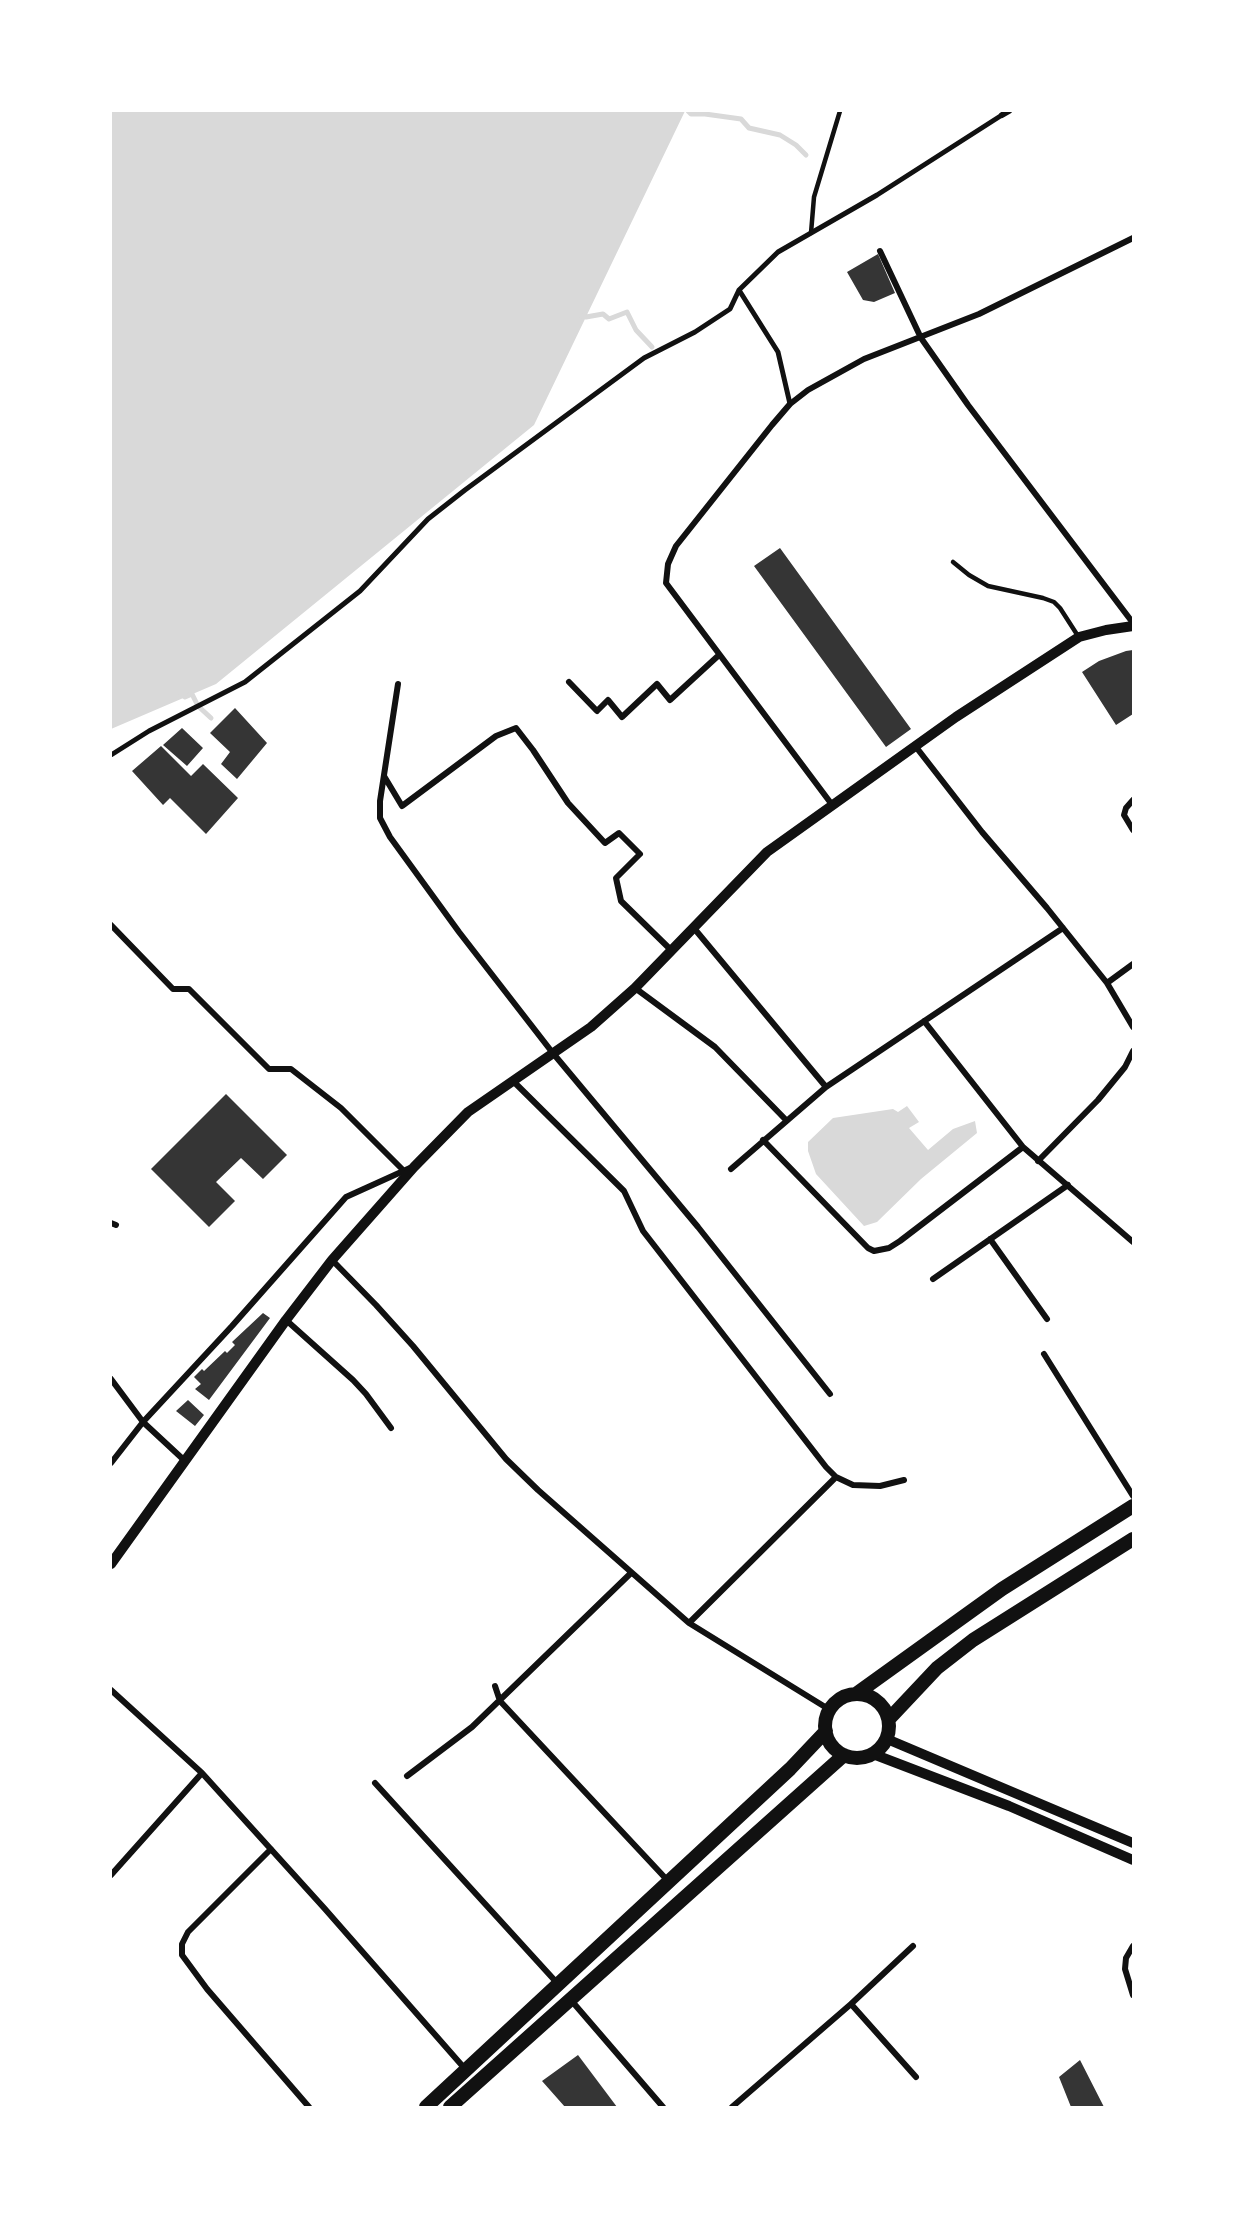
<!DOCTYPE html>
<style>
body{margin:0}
#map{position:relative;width:1244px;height:2218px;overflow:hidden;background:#fff;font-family:"Archivo Narrow",sans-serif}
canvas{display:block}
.frame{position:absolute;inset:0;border:112px solid #fff;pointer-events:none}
</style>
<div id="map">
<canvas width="1244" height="2218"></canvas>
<div class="frame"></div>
</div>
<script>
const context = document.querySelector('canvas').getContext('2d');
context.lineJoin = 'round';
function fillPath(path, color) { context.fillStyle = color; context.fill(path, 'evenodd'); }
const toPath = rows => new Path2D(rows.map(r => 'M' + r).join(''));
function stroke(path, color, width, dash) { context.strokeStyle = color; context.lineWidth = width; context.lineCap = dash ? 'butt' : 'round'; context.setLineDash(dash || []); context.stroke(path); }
fillPath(toPath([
 [111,111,685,111,534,425,216,684,111,729],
 [907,1106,919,1122,909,1128,928,1150,953,1129,975,1121,977,1133,921,1179,877,1222,864,1226,816,1174,808,1151,808,1142,833,1118,893,1109,898,1112]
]), '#d9d9d9');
stroke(toPath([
 [688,111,691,114,705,114,741,119,749,128,780,135,796,145,806,155],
 [582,316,586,317,603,314,609,319,627,312,636,330,652,347],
 [180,693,185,697,192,694,198,706,211,718]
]), '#d9d9d9', 5);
fillPath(toPath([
 [878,254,895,293,874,302,863,300,847,272],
 [780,548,911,729,886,747,754,566],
 [1133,650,1133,714,1116,725,1082,672,1099,661,1126,651],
 [235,708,267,743,237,779,221,764,230,752,210,733],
 [182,728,203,748,187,766,163,745],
 [161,746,191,776,203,764,238,798,206,834,170,798,163,805,132,771],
 [226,1094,287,1155,263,1179,241,1158,216,1182,235,1201,209,1227,151,1169],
 [263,1313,270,1318,209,1400,195,1389,201,1384,194,1377,202,1369,204,1371,225,1351,227,1353,235,1345,232,1342],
 [188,1400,204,1415,195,1426,176,1411],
 [578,2055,617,2107,565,2107,542,2081],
 [1080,2060,1104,2107,1071,2107,1059,2077]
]), '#353535');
stroke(toPath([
 [811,233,814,197,840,111],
 [953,562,969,575,988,586,1043,598,1054,602,1060,608,1078,636]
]), '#111', 4.5);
stroke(toPath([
 [739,290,778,352,790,404],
 [111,755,149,731,245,682,360,591,428,519,465,490,644,358,695,332,730,309,739,290,778,252,877,195,1002,115]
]), '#111', 5);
stroke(toPath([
 [1002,115,1009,111],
 [880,251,921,338,968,405,1133,623],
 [569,682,597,711,608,700,622,717,657,684,670,700,719,655],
 [398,684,380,801,380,818,390,837,459,932,552,1052,698,1227,830,1394],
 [916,747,982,832,1047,908,1107,983,1133,1027],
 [384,776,402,806,496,736,516,728,533,750,568,803,605,843,619,833,640,854,616,878,621,901,671,950],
 [1133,800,1126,808,1124,815,1133,830],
 [833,806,666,583,668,564,676,546,772,425,790,404,808,390,864,359,979,314,1133,238],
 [111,925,173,989,189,989,269,1069,291,1069,341,1108,404,1171],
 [693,927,826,1087],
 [1107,983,1133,964],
 [635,988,715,1047,786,1120],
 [924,1021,1023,1147,1133,1242],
 [513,1081,624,1191,643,1231,826,1467,836,1477,853,1485,880,1486,904,1480],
 [763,1140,868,1248,874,1251,889,1248,900,1241,1023,1147],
 [1038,1161,1098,1100,1125,1067,1133,1051],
 [731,1169,826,1087,1063,928],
 [111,1223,116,1225],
 [990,1239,1047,1319],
 [332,1260,376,1305,413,1346,506,1459,538,1490,689,1623,830,1710],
 [933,1279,1068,1185],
 [286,1320,353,1380,366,1394,391,1428],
 [1044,1354,1133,1496],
 [111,1379,143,1422,185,1461],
 [111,1463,143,1422,232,1326,346,1197,410,1168],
 [689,1623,836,1477],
 [495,1686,500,1701,669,1882],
 [111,1690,202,1773,325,1909,466,2070],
 [407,1776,472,1727,631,1573],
 [375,1783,558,1984],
 [271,1849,188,1932,182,1944,182,1955,207,1989,309,2107],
 [111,1875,202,1773],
 [1133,1946,1126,1958,1125,1969,1133,1995],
 [570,1999,663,2107],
 [851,2004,916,2077],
 [732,2107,851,2004,913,1946]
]), '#111', 6);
stroke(toPath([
 [111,1564,286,1320,332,1260,414,1167,468,1112,591,1027,635,988,767,852,956,717,1079,637,1106,630,1133,626],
 [887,1739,1133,1843],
 [873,1754,1009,1806,1133,1860]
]), '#111', 10);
stroke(toPath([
 [856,1694,1002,1589,1133,1506],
 '825 1726a32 32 0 1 1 64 0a32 32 0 1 1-64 0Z',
 [889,1719,937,1668,973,1640,1133,1539],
 [426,2107,790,1769,826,1731],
 [450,2107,844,1755]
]), '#111', 14);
</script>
